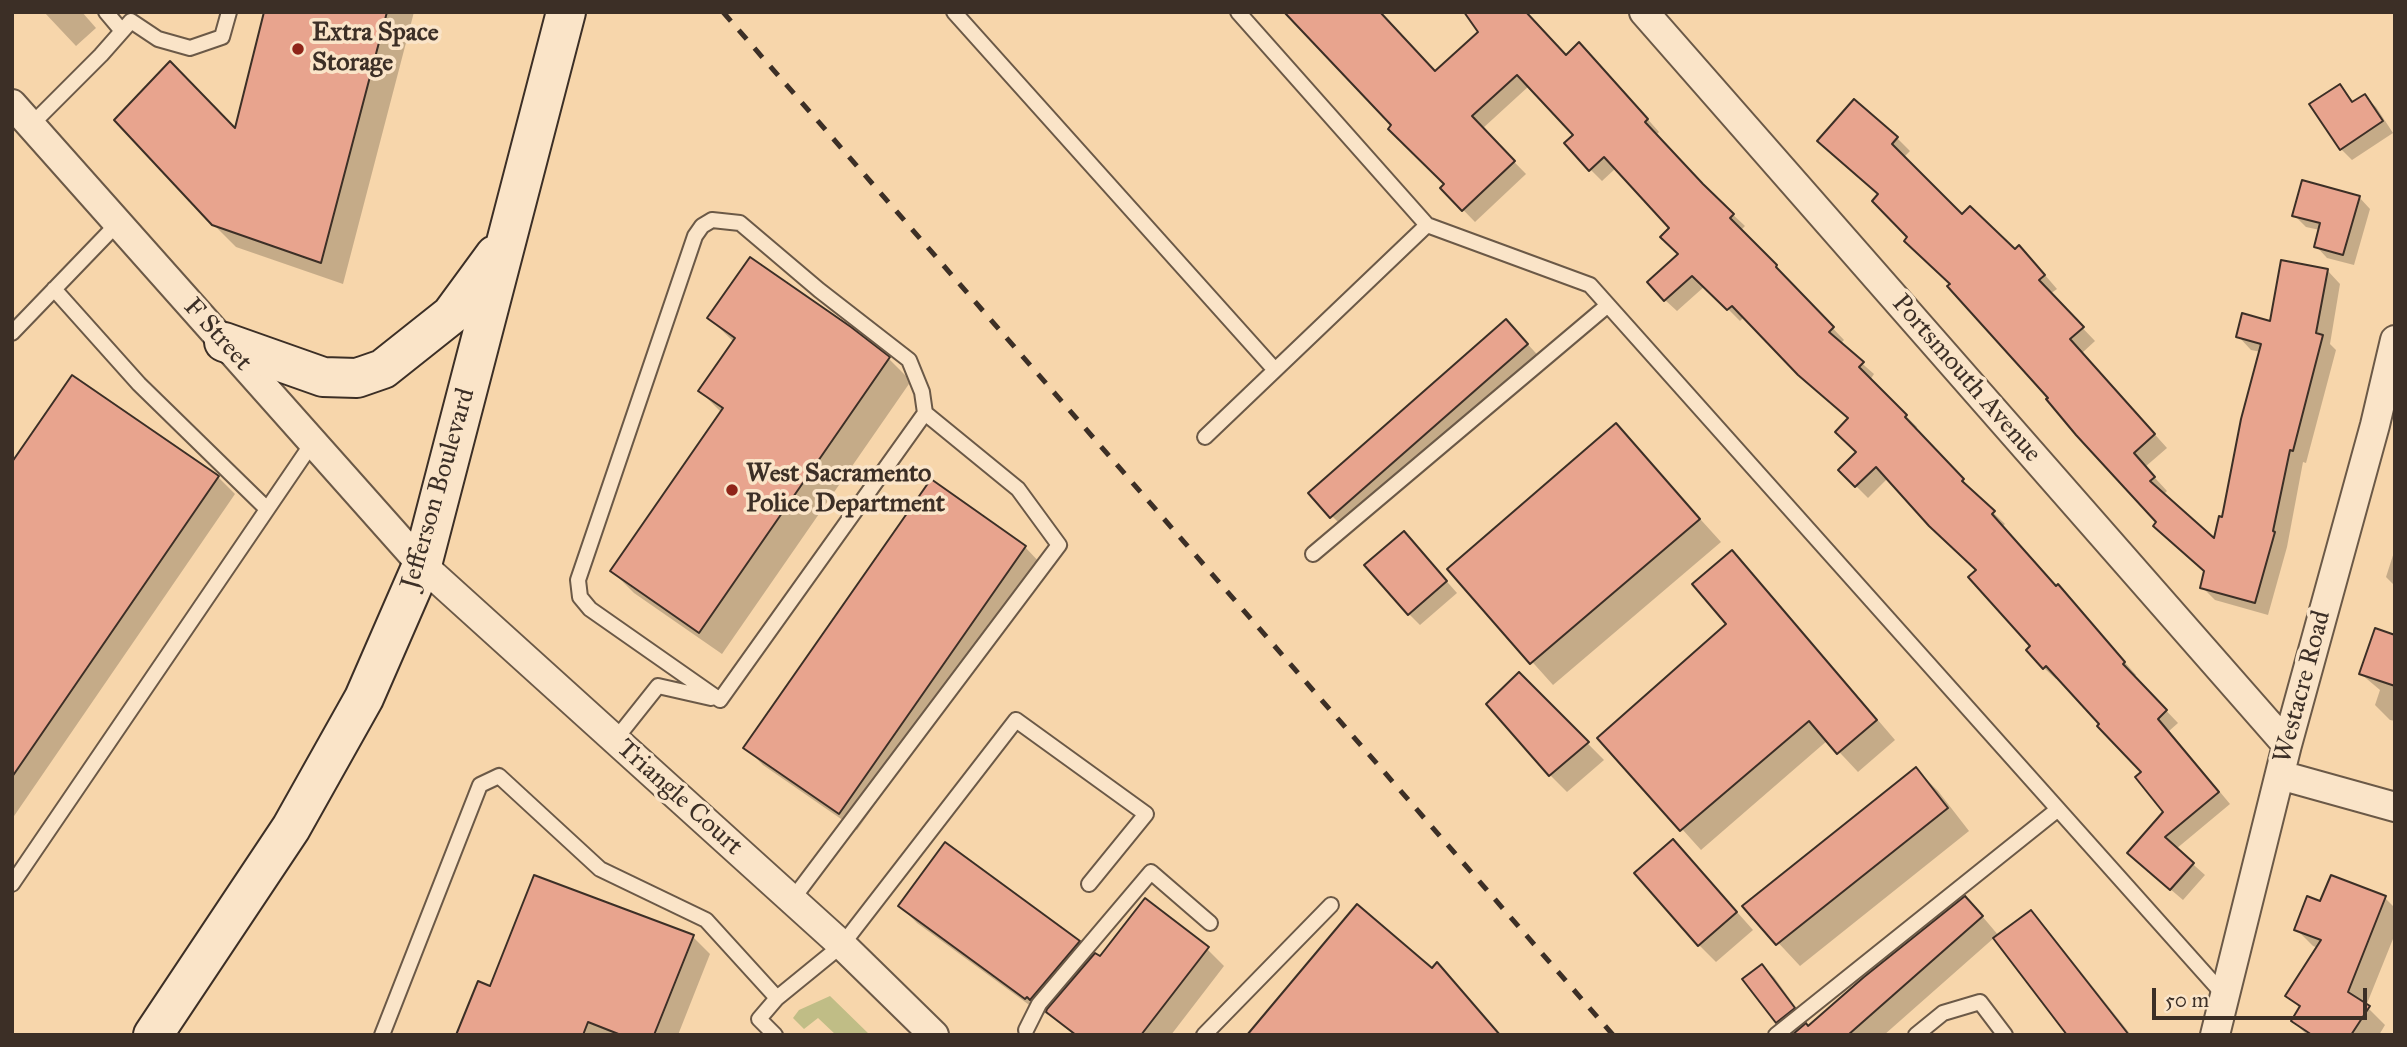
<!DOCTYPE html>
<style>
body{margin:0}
#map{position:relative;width:2407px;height:1047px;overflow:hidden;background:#f7d6ab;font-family:"IM FELL Great Primer",serif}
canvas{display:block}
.frame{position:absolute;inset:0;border:14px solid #3c2f26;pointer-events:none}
.scale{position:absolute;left:2152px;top:988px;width:215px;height:32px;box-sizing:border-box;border:4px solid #3c2f26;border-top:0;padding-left:9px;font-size:21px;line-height:24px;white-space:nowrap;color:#3c2f26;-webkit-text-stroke:5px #fae4c8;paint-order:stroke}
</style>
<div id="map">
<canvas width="2407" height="1047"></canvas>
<div class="frame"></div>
<div class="scale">50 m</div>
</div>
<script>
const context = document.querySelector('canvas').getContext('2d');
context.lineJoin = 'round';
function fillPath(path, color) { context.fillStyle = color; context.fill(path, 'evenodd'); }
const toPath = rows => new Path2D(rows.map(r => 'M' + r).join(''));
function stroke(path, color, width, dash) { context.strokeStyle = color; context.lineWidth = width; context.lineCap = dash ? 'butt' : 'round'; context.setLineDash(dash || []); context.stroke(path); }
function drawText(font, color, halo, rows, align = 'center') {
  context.font = font + ' "IM FELL Great Primer",serif'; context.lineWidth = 7; context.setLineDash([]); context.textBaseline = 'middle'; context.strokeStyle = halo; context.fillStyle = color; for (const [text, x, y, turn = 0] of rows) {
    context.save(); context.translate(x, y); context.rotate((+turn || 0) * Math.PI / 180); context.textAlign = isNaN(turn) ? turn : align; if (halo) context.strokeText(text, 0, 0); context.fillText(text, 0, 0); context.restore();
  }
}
fillPath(toPath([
 [830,996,870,1035,836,1035,818,1018,804,1029,793,1018,799,1010]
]), '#c0bd86');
fillPath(toPath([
 [44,12,82,12,96,28,76,46],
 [266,12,414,12,343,284,236,247,213,224],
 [1289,12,1380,12,1436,73,1566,57,1615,82,1659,132,1656,135,1709,192,1745,226,1740,231,1787,278,1786,279,1844,340,1840,344,1874,374,1870,380,1917,427,1915,430,1974,492,1973,493,2005,524,2002,527,2056,587,2069,598,2136,675,2134,677,2178,723,2169,731,2230,804,2176,849,2205,875,2183,900,2141,864,2166,812,2144,772,2058,677,2056,679,2044,668,2032,647,1978,570,1888,478,1868,498,1840,470,1858,452,1856,423,1744,317,1740,321,1705,286,1677,311,1665,300,1680,254,1671,228,1616,168,1602,181,1590,169,1575,136,1529,86,1482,129,1526,174,1475,222,1442,188,1447,184],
 [2340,86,2354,102,2364,96,2376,107,2393,133,2352,160,2341,149],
 [1897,138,1910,151,1903,158,1962,216,2032,260,2057,289,2050,294,2095,341,2082,353,2167,448,2145,467,2167,491,2163,495,2215,541,2223,519,2261,352,2251,350,2238,336,2272,323,2327,270,2340,284,2330,344,2336,350,2306,463,2303,462,2287,547,2268,615,2215,600,2202,587,2206,572,2159,522,1910,237,1880,195,1833,154],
 [2359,197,2370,209,2354,265,2327,258,2316,246,2320,230,2306,227,2294,215],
 [709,318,889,359,911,381,722,654,634,593,612,571,722,413,700,391,734,342],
 [1523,339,1544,362,1349,533,1332,516],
 [1616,426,1721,542,1553,685,1449,569],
 [12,466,218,477,235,494,12,819],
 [1404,533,1457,593,1420,625,1409,614],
 [1025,547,1042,565,857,830,763,765,746,748],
 [2395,549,2395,586,2386,577],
 [1732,553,1751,572,1895,740,1858,772,1828,740,1701,850,1600,738,1729,624],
 [2395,637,2395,721,2390,720,2375,705,2380,690,2361,674],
 [1519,674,1604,760,1567,792,1550,775],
 [1916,769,1938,791,1969,831,1800,966,1744,906],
 [1690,859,1753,930,1716,962,1699,945],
 [2385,898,2395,908,2395,934,2366,1006,2385,1025,2379,1035,2307,1035,2293,1021,2301,1009,2287,996,2318,948,2313,946,2296,929,2321,903],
 [900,906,1079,943,1093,957,1101,959,1207,949,1224,966,1171,1035,1074,1035,1050,1013,1048,1015,1045,1013,1043,1015,917,923],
 [2030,912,2047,929,2131,1035,2070,1035,1995,937,1884,1035,1795,1035,1808,1028,1982,916,1999,936],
 [693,937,710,954,678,1035,458,1035,491,988],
 [1762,966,1774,977,1805,1020,1789,1032,1778,1021]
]), '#0003');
const building = toPath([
 [264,12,387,12,321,263,212,225,114,120,170,61,235,128,264,12],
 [1284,12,1380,12,1435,71,1478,32,1464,12,1526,12,1566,55,1579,42,1648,119,1645,122,1703,184,1734,214,1730,218,1777,265,1776,267,1834,327,1829,332,1864,362,1859,367,1907,415,1905,417,1964,479,1962,481,1995,511,1992,514,2056,586,2058,584,2125,662,2123,664,2167,710,2158,719,2219,792,2165,837,2194,863,2170,890,2127,853,2163,812,2135,777,2141,772,2097,726,2099,724,2046,666,2043,669,2026,650,2030,646,1968,577,1976,570,1929,526,1876,467,1855,487,1838,470,1856,452,1835,432,1848,418,1798,375,1732,306,1727,310,1692,276,1664,301,1647,282,1678,254,1660,237,1669,228,1604,157,1589,171,1564,143,1573,135,1517,75,1472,116,1515,161,1462,211,1440,188,1444,184,1388,129,1391,125,1284,12],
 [2340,84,2352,102,2365,94,2383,121,2340,150,2309,104,2340,84],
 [1854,99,1898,137,1892,144,1962,214,1970,206,2015,249,2019,245,2045,275,2039,280,2084,327,2070,339,2155,434,2134,453,2155,477,2150,481,2214,538,2219,516,2222,517,2241,419,2261,344,2236,337,2242,313,2270,321,2281,260,2328,269,2316,333,2323,335,2293,451,2290,450,2273,531,2275,532,2255,603,2200,588,2204,571,2153,526,2156,522,2076,435,2046,399,2048,398,1947,286,1950,284,1904,241,1907,237,1872,201,1878,194,1817,141,1854,99],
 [2302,180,2360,196,2343,255,2314,247,2320,223,2292,216,2302,180],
 [750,257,851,327,890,357,699,633,610,571,723,408,698,391,735,338,707,318,750,257],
 [1506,319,1528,344,1330,518,1308,493,1506,319],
 [72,375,219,476,12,777,12,462,72,375],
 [1616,423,1700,519,1530,664,1447,569,1616,423],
 [931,479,1026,546,839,814,743,748,931,479],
 [1404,531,1447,581,1408,615,1364,565,1404,531],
 [1732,550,1877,720,1837,754,1809,721,1680,831,1597,738,1726,624,1692,584,1732,550],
 [2375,628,2395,635,2395,686,2359,674,2375,628],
 [1519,672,1589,742,1549,776,1486,704,1519,672],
 [1916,767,1948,808,1776,945,1742,906,1916,767],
 [1673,839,1737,912,1698,946,1634,873,1673,839],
 [945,842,1080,941,1030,1000,1027,997,1025,999,898,906,945,842],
 [534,875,694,935,654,1035,621,1035,588,1022,583,1035,456,1035,478,981,490,986,534,875],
 [2331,875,2386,896,2348,992,2370,1006,2351,1035,2312,1035,2291,1021,2300,1006,2285,996,2321,940,2294,930,2307,896,2320,901,2331,875],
 [1965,896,1983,916,1848,1035,1792,1035,1806,1023,1808,1026,1864,977,1965,896],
 [1145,898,1209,947,1141,1035,1076,1035,1046,1012,1047,1009,1095,953,1100,956,1145,898],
 [1357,904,1432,968,1437,962,1500,1035,1247,1035,1357,904],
 [2031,910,2129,1035,2067,1035,1993,938,2031,910],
 [1762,964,1795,1008,1776,1023,1742,979,1762,964]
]);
fillPath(building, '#e8a48e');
stroke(building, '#3c2f26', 2);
const service = toPath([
 [106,12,122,31],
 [954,12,1275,370],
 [1238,12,1427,225],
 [31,125,101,55,131,21,158,39,190,48,222,37,229,12],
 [54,289,139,384,267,509],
 [12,333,118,223],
 [1205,437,1427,225,1590,285,2224,995],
 [1313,554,1608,305],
 [720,700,925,413,1018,489,1059,545,792,900],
 [720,700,590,609,580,597,578,580,695,236,702,226,712,220,740,223,819,290,909,360,922,392,925,413],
 [615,740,658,686,711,698],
 [12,884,313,442],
 [1026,1030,1039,1004,1151,872,1210,923],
 [382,1035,480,785,499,776,600,869,706,920,777,998,842,945,1016,720,1146,814,1089,884],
 [775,1035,759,1019,777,998],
 [1204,1035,1331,905],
 [1776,1035,2057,810],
 [1916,1035,1943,1013,1980,1002,2005,1035]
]);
const minor = toPath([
 [1644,12,2287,745],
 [12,104,422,565,842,945,934,1035],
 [2280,775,2395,807],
 [2215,1035,2287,745,2375,425,2395,340]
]);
const secondary = toPath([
 [224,342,323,377,357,378,383,369,451,315,495,255],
 [153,1035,291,828,364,698,422,565,566,12]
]);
stroke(service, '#6b5947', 18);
stroke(minor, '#6b5947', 32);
stroke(secondary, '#3c2f26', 42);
stroke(service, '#fae4c8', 14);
stroke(minor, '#fae4c8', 28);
stroke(secondary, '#fae4c8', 38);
stroke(toPath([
 [723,12,1613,1035]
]), '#3c2f26', 5, [12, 12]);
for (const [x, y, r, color] of [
 [298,49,7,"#8f2418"],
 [732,490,7,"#8f2418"]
]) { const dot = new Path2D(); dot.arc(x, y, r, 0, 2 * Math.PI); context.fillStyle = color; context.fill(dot); stroke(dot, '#fae4c8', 2.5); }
drawText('bold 26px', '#3c2f26', '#fae4c8', [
 ["Extra Space",312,34],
 ["Storage",312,64],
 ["West Sacramento",746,475],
 ["Police Department",746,505]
], 'left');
drawText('26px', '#3c2f26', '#fae4c8', [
 ["F Street",217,335,48],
 ["Portsmouth Avenue",1966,379,49],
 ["Jefferson Boulevard",439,489,-74],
 ["Westacre Road",2303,687,-75],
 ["Triangle Court",679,798,42]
]);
</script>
